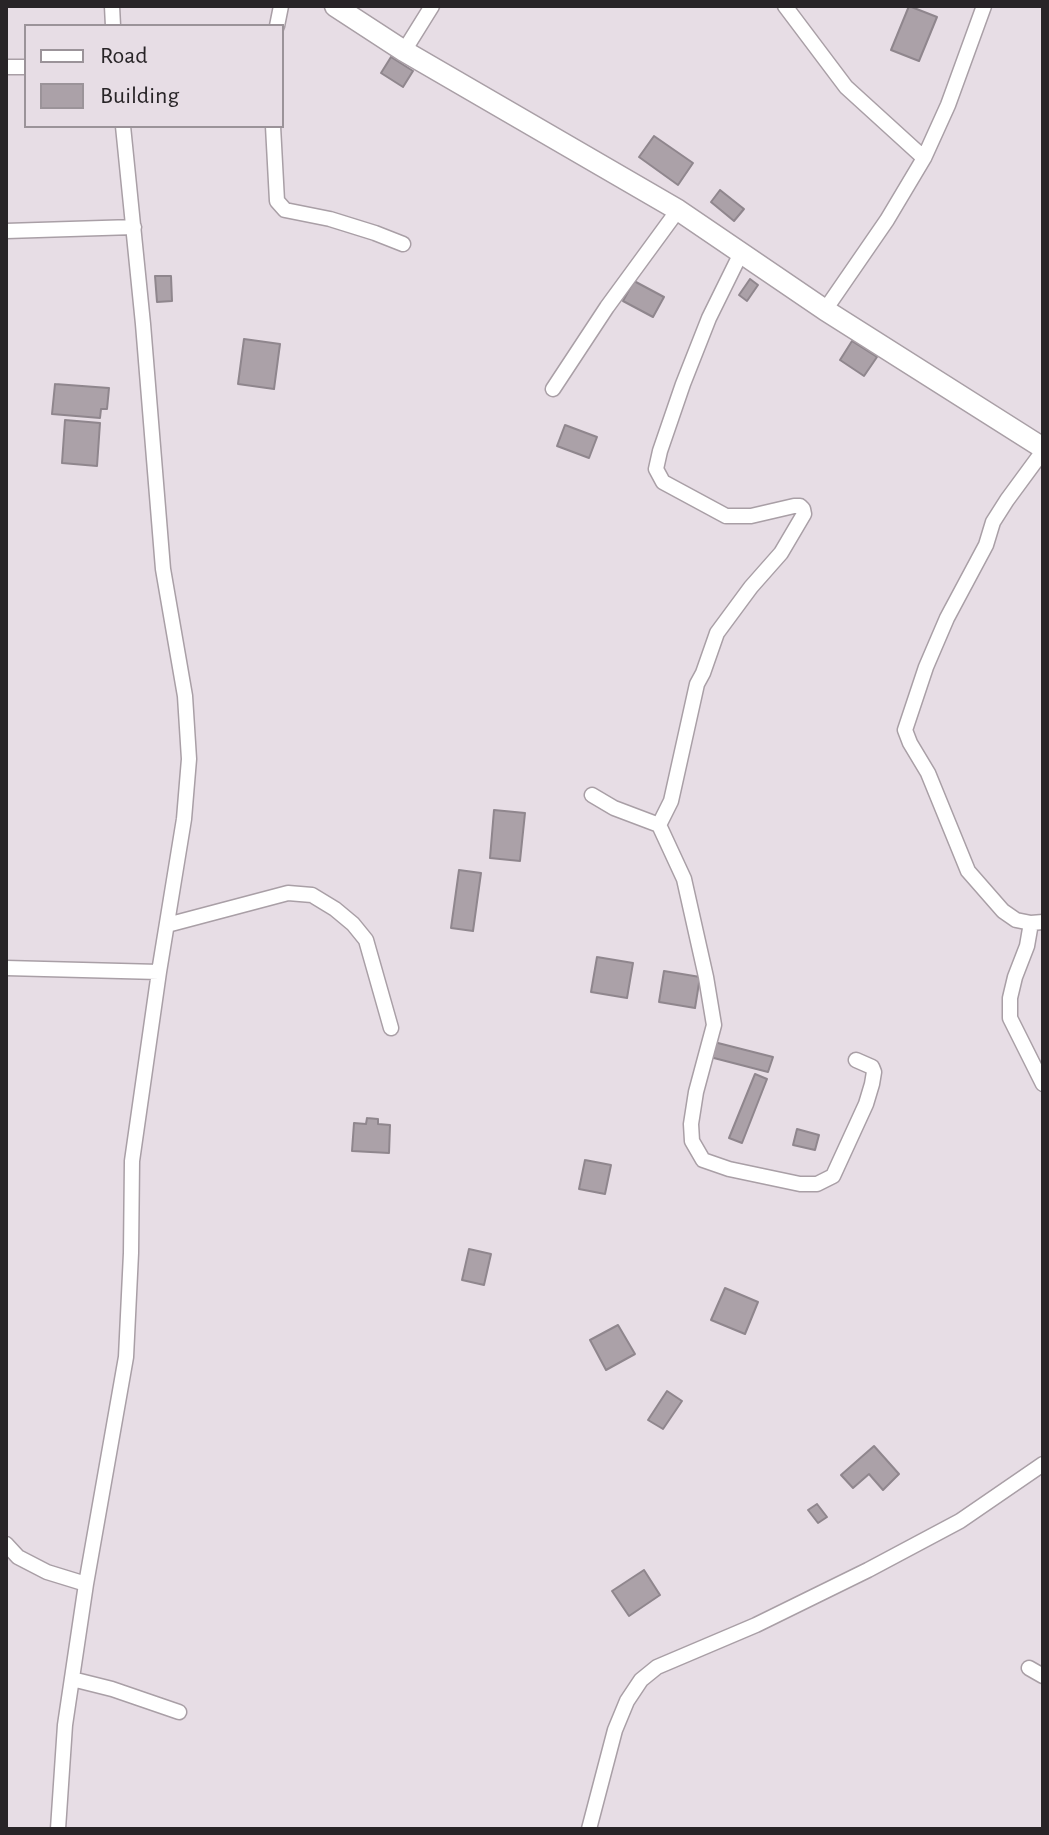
<!DOCTYPE html>
<style>
body{margin:0}
#map{position:relative;width:1049px;height:1835px;overflow:hidden;background:#e7dde5;font-family:"Alegreya Sans",sans-serif}
canvas{display:block}
.frame{position:absolute;inset:0;border:8px solid #282427;pointer-events:none}
.legend{position:absolute;left:24px;top:24px;width:260px;height:104px;box-sizing:border-box;background:#e7dde5;border:2px solid #9b9399;margin:0;padding:10px 14px;list-style:none;font-size:24px;color:#282427}
.legend li{display:flex;align-items:center;gap:16px;height:40px}
.legend b{width:40px;border:2px solid #9b9399}
</style>
<div id="map">
<canvas width="1049" height="1835"></canvas>
<div class="frame"></div>
<ul class="legend">
<li><b style="height:10px;background:#fff"></b>Road</li>
<li><b style="height:22px;background:#aba1a8"></b>Building</li>
</ul>
</div>
<script>
const context = document.querySelector('canvas').getContext('2d');
context.lineJoin = 'round';
function fillPath(path, color) { context.fillStyle = color; context.fill(path, 'evenodd'); }
const toPath = rows => new Path2D(rows.map(r => 'M' + r).join(''));
function stroke(path, color, width, dash) { context.strokeStyle = color; context.lineWidth = width; context.lineCap = dash ? 'butt' : 'round'; context.setLineDash(dash || []); context.stroke(path); }
const building = toPath([
 [909,6,937,17,919,61,891,50,909,6],
 [391,57,413,71,403,87,381,73,391,57],
 [654,136,693,163,678,185,639,157,654,136],
 [720,190,744,209,734,221,711,202,720,190],
 [155,276,171,276,172,301,157,302,155,276],
 [750,279,758,285,747,301,739,295,750,279],
 [634,281,664,297,653,317,623,301,634,281],
 [244,339,280,344,274,389,238,384,244,339],
 [852,341,877,357,864,376,840,360,852,341],
 [55,384,109,388,107,409,101,409,100,418,52,414,55,384],
 [65,420,100,423,97,466,62,463,65,420],
 [565,425,597,437,589,458,557,446,565,425],
 [494,810,525,813,520,861,490,858,494,810],
 [459,870,481,873,473,931,451,928,459,870],
 [597,957,633,963,627,998,591,992,597,957],
 [664,971,700,977,695,1008,659,1002,664,971],
 [714,1042,773,1057,768,1072,710,1057,714,1042],
 [755,1074,767,1079,742,1143,729,1138,755,1074],
 [367,1118,378,1119,378,1124,390,1125,389,1153,352,1151,354,1123,366,1124,367,1118],
 [797,1129,819,1135,815,1150,793,1145,797,1129],
 [585,1160,611,1165,605,1194,579,1189,585,1160],
 [469,1249,491,1254,484,1285,462,1280,469,1249],
 [725,1288,758,1302,745,1334,711,1320,725,1288],
 [618,1325,635,1354,606,1370,590,1340,618,1325],
 [667,1391,682,1401,663,1429,648,1420,667,1391],
 [874,1446,899,1474,883,1490,869,1474,853,1488,841,1475,874,1446],
 [817,1504,827,1517,818,1523,808,1510,817,1504],
 [644,1570,660,1595,629,1616,612,1591,644,1570]
]);
fillPath(building, '#aba1a8');
stroke(building, '#8f868d', 2);
const street = toPath([
 [112,6,113,26],
 [785,6,846,87,924,158],
 [277,26,281,6],
 [404,51,432,6],
 [6,67,26,67],
 [273,126,277,201,285,210,330,219,375,233,403,244],
 [6,231,134,227],
 [825,310,887,220,924,158,948,105,984,6],
 [553,389,607,307,678,210],
 [1043,451,1007,500,993,522,986,545,947,618,926,667,905,730,910,743,928,773,968,871,1003,911,1016,920,1031,923,1043,922],
 [592,795,614,808,659,825,684,879,706,977,714,1025,696,1092,691,1124,692,1141,703,1160,729,1169,800,1184,817,1184,833,1176,866,1104,872,1084,874,1072,872,1067,856,1060],
 [659,825,671,801,697,684,703,673,717,633,751,587,781,553,804,514,803,509,800,506,794,506,751,516,726,516,663,482,656,469,660,451,683,384,709,318,741,253],
 [1031,923,1027,946,1015,977,1010,998,1010,1018,1043,1084],
 [167,925,288,893,312,895,335,909,353,924,366,940,391,1028],
 [6,968,159,972],
 [6,1544,18,1557,47,1572,86,1584],
 [1029,1668,1043,1676],
 [72,1679,112,1689,179,1712],
 [58,1829,65,1725,86,1584,126,1357,131,1253,132,1161,159,972,184,819,189,759,185,696,163,569,143,324,123,126],
 [589,1829,615,1730,627,1701,641,1680,657,1667,756,1625,868,1570,960,1521,1043,1464]
]);
const secondary = toPath([
 [335,6,404,51,678,210,825,310,1043,448]
]);
stroke(street, '#a99fa6', 17);
stroke(secondary, '#a99fa6', 23);
stroke(street, '#fff', 14);
stroke(secondary, '#fff', 20);
</script>
